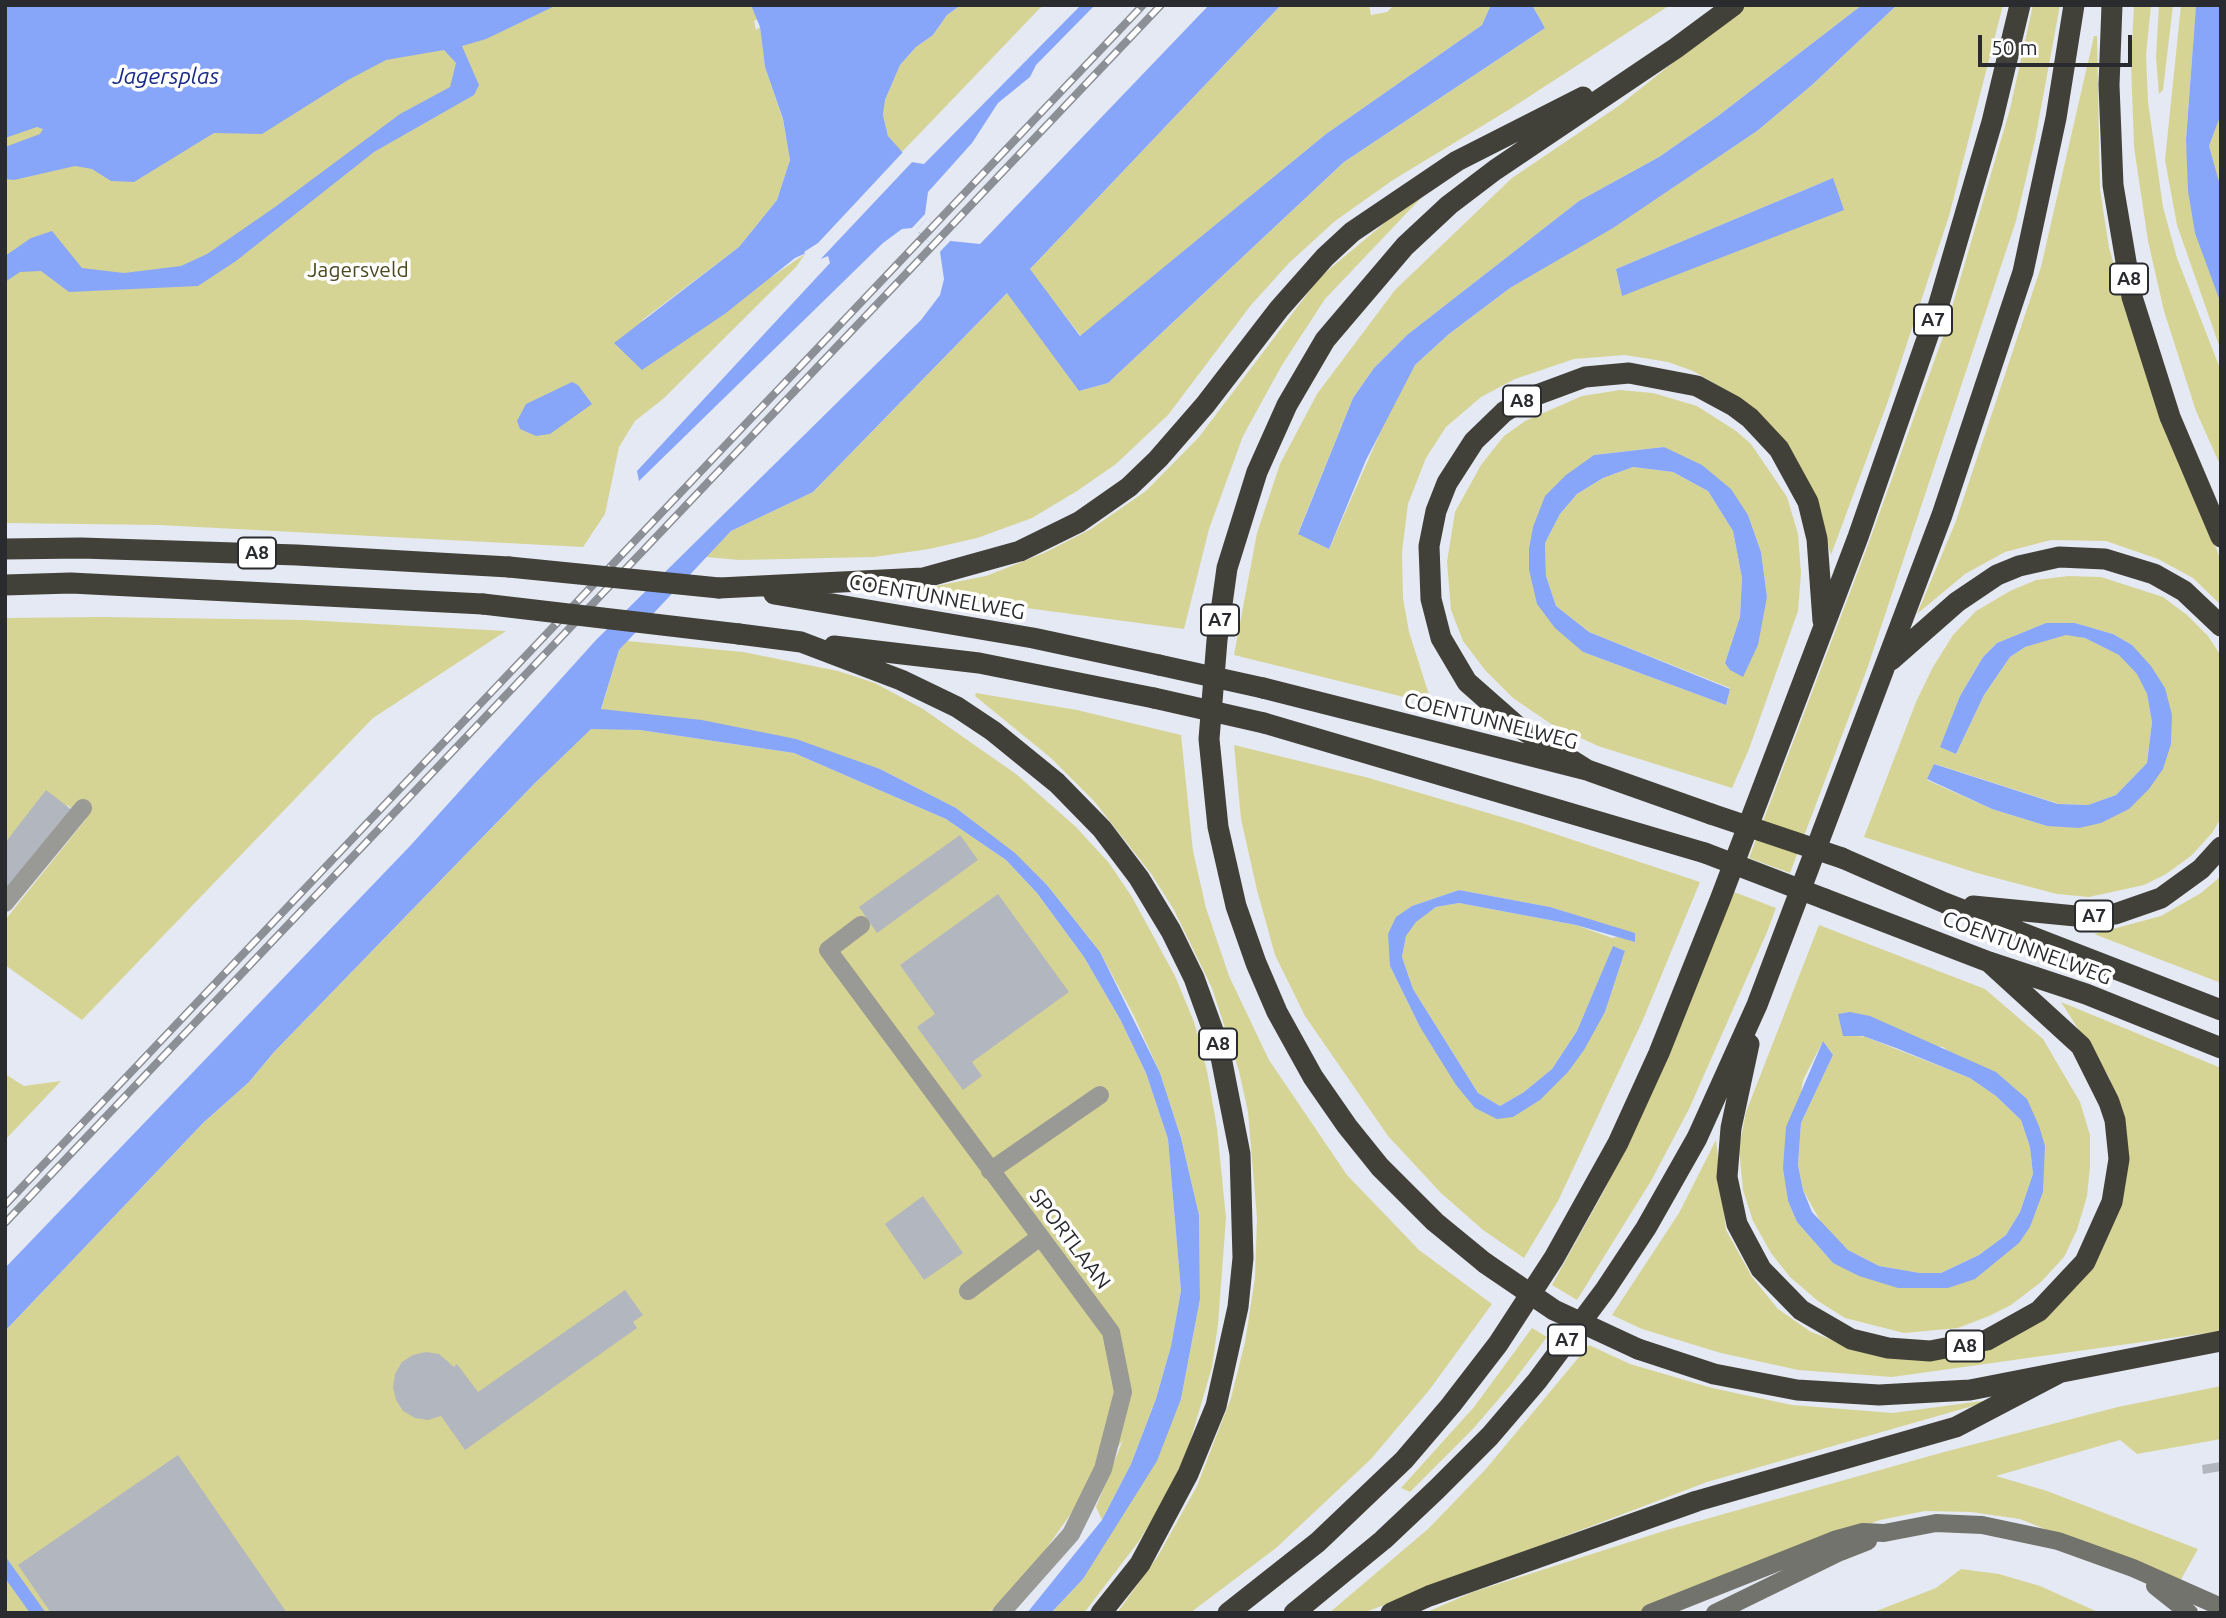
<!DOCTYPE html>
<style>
body{margin:0}
#map{position:relative;width:2226px;height:1618px;overflow:hidden;background:#e5e9f3;font-family:Ubuntu,sans-serif}
canvas{display:block}
.frame{position:absolute;inset:0;border:7px solid #292b2f;pointer-events:none}
.scale{position:absolute;left:1978px;top:35px;width:154px;height:32px;box-sizing:border-box;border:4px solid #292b2f;border-top:0;padding-left:9px;font-size:21px;line-height:24px;white-space:nowrap;color:#292b2f;-webkit-text-stroke:5px #fff;paint-order:stroke}
</style>
<div id="map">
<canvas width="2226" height="1618"></canvas>
<div class="frame"></div>
<div class="scale">50 m</div>
</div>
<script>
const context = document.querySelector('canvas').getContext('2d');
context.lineJoin = 'round';
function fillPath(path, color) { context.fillStyle = color; context.fill(path, 'evenodd'); }
const toPath = rows => new Path2D(rows.map(r => 'M' + r).join(''));
function stroke(path, color, width, dash) { context.strokeStyle = color; context.lineWidth = width; context.lineCap = dash ? 'butt' : 'round'; context.setLineDash(dash || []); context.stroke(path); }
function drawText(font, color, halo, rows, align = 'center') {
  context.font = font + ' Ubuntu,sans-serif'; context.lineWidth = 7; context.setLineDash([]); context.textBaseline = 'middle'; context.strokeStyle = halo; context.fillStyle = color; for (const [text, x, y, turn = 0] of rows) {
    context.save(); context.translate(x, y); context.rotate((+turn || 0) * Math.PI / 180); context.textAlign = isNaN(turn) ? turn : align; if (halo) context.strokeText(text, 0, 0); context.fillText(text, 0, 0); context.restore();
  }
}
fillPath(toPath([
 [5,5,784,5,754,21,756,30,760,27,765,67,783,120,790,160,777,200,739,247,641,321,773,276,805,254,796,267,663,399,635,421,619,447,605,514,583,547,159,525,5,523],
 [961,5,1043,5,901,153,888,136,883,115,885,100,900,65,916,47,933,35,947,15],
 [1281,5,1369,5,1371,15,1387,12,1394,5,1492,6,1482,25,1326,134,1081,336,1029,270],
 [1532,5,1670,5,1510,109,1393,180,1335,221,1289,263,1251,305,1168,415,1116,464,1077,491,1032,518,977,538,929,549,874,557,740,560,706,557,731,531,813,492,1008,292,1079,391,1108,383,1344,162,1545,28],
 [1745,5,1862,5,1718,116,1659,157,1579,201,1407,335,1374,368,1353,398,1298,533,1329,549,1398,392,1415,365,1449,334,1510,288,1613,227,1757,131,1812,85,1897,5,2003,5,1949,216,1888,401,1831,555,1817,509,1740,398,1693,371,1668,362,1625,355,1574,359,1515,379,1481,397,1446,427,1426,458,1408,504,1402,552,1403,598,1409,632,1432,704,1234,655,1257,533,1280,464,1317,394,1395,290,1512,178,1620,105],
 [1833,178,1622,295,1616,269],
 [2033,5,2060,5,2035,140,2016,221,1867,669,1790,873,1749,858,1868,545,1945,331,2010,109],
 [2134,5,2151,5,2146,55,2148,102,2163,207,2177,258,2221,371,2221,467,2196,411,2164,311,2148,241,2134,147,2131,63],
 [2159,5,2173,5,2163,90,2159,94,2156,58],
 [2181,5,2196,5,2186,140,2195,233,2199,236,2221,5,2221,351,2177,225,2165,160],
 [2094,36,2097,36,2100,189,2109,248,2131,320,2221,561,2221,605,2193,578,2158,559,2106,541,2051,540,2005,552,1965,574,1917,614,1956,521,2041,267],
 [1418,195,1421,198,1325,299,1282,365,1243,436,1209,529,1184,629,906,592,986,576,1044,553,1091,529,1146,491,1199,437,1320,277],
 [1620,390,1653,393,1697,406,1736,431,1751,444,1787,497,1798,534,1801,573,1798,611,1749,749,1732,788,1598,746,1551,724,1513,698,1485,670,1463,641,1451,610,1447,562,1455,512,1481,465,1504,436,1525,421,1582,396],
 [1664,447,1748,515,1761,552,1767,597,1725,663,1740,617,1742,578,1733,531,1708,491,1673,472,1633,467,1603,478,1577,494,1560,514,1545,543,1546,576,1556,606,1589,632,1730,688,1726,705,1583,652,1529,570,1533,527,1594,455],
 [2069,576,2101,577,2163,597,2187,615,2208,636,2221,656,2221,818,2212,833,2191,856,2166,874,2144,885,2089,897,2057,894,1977,873,1864,837,1916,702,1933,667,1953,635,1976,611,2010,591,2036,580],
 [2046,623,2075,623,2113,634,2132,645,2171,744,2101,823,2047,826,1992,809,1927,780,1935,764,2059,804,2088,805,2116,795,2147,763,2152,722,2147,694,2137,673,2120,655,2085,638,2066,634,2025,647,2010,657,1984,695,1956,754,1941,747,1960,696,1983,657,1997,643],
 [102,617,304,620,506,631,373,718,82,1020,5,965,5,920,86,819,67,805,5,887,5,618],
 [627,641,743,652,838,671,875,683,923,709,1016,774,1076,827,1109,863,1132,897,1175,976,1194,1022,1207,1071,1217,1128,1226,1218,1218,1324,1212,1367,1188,1449,1163,1502,1139,1541,1084,1613,1051,1613,1083,1579,1181,1399,1200,1299,1199,1215,1181,1138,1160,1073,1134,1016,1100,952,1047,885,1014,853,956,808,880,769,601,710,619,650],
 [976,693,1077,710,1181,735,1193,851,1206,908,1229,976,1269,1060,1347,1175,1419,1250,1492,1304,1430,1389,1371,1459,1276,1548,1190,1613,1117,1613,1158,1556,1197,1486,1231,1398,1245,1342,1255,1278,1257,1218,1248,1112,1239,1071,1212,988,1174,910,1152,875,1094,801,1051,758,975,696],
 [603,728,640,730,794,753,946,819,1006,860,1037,893,1084,957,1120,1019,1146,1073,1168,1139,1181,1291,1171,1346,1156,1399,1131,1464,1102,1520,1096,1507,1123,1440,1036,1563,989,1613,5,1613,5,1331,203,1123,249,1082,274,1052,535,783,582,736,591,729],
 [1234,745,1369,778,1522,823,1700,882,1642,1022,1558,1201,1524,1258,1483,1230,1441,1193,1388,1136,1305,1016,1275,955,1257,890,1241,819],
 [1459,890,1550,907,1635,934,1612,938,1576,925,1459,903,1436,907,1416,921,1406,936,1402,957,1413,989,1478,1093,1500,1106,1524,1092,1552,1069,1577,1031,1613,947,1625,951,1605,1012,1568,1072,1497,1119,1420,1027,1390,966,1412,906],
 [2221,876,2221,983,2094,934,2161,916,2201,893],
 [1734,892,1776,908,1767,932,1689,1109,1651,1181,1577,1300,1552,1285,1605,1189],
 [1819,925,1985,989,2043,1039,2080,1102,2090,1135,2090,1167,2087,1196,2077,1230,2064,1257,2040,1283,2011,1305,1989,1316,1958,1328,1904,1333,1845,1318,1818,1301,1790,1277,1771,1253,1753,1221,1743,1190,1739,1148,1746,1112],
 [1850,1035,1943,1047,2039,1126,2030,1227,1948,1288,1833,1263,1797,1222,1788,1201,1786,1185,1803,1080,1823,1041,1833,1055,1801,1123,1798,1165,1803,1190,1823,1226,1848,1250,1879,1266,1920,1273,1941,1273,1979,1255,2006,1235,2020,1212,2033,1174,2030,1147,2021,1120,1996,1096,1970,1078,1863,1036],
 [2061,1002,2221,1068,2221,1331,1892,1377,1798,1370,1721,1353,1642,1329,1612,1315,1679,1213,1716,1140,1726,1230,1752,1277,1778,1309,1811,1332,1851,1347,1925,1359,1967,1355,2001,1343,2109,1232,2118,1105,2109,1077],
 [5,1074,24,1086,61,1081,5,1140],
 [1532,1328,1547,1337,1509,1387,1472,1430,1410,1492,1401,1488,1474,1407],
 [1589,1345,1630,1364,1712,1388,1792,1405,1893,1413,1997,1399,1707,1482,1363,1613,1329,1613,1428,1529,1485,1470],
 [2221,1386,2221,1439,2137,1454,2120,1440,1996,1476,2047,1491,2198,1549,2179,1583,2020,1519,1971,1512,1925,1511,1880,1520,1636,1613,1425,1613,1473,1592,1667,1530,1944,1452,2118,1407],
 [1961,1569,1999,1574,2040,1586,2100,1613,1871,1613,1936,1588]
]), '#d6d495');
fillPath(toPath([
 [5,5,557,5,486,39,462,46,479,85,474,95,374,152,236,261,198,286,69,292,41,271,20,272,5,282,5,256,31,238,52,231,82,268,124,273,181,266,207,254,275,207,400,114,450,87,456,63,444,50,386,60,348,80,262,134,214,133,134,182,111,181,92,169,75,166,14,180,5,179,5,147,40,134,43,129,37,127,5,138],
 [751,5,961,5,947,15,933,35,916,47,900,65,885,100,883,115,888,136,911,162,924,164,1081,5,1095,5,1036,65,1030,77,998,103,972,143,928,192,925,214,912,228,902,229,883,243,639,481,637,471,830,263,828,256,816,261,806,253,795,258,726,313,642,370,614,343,739,247,777,200,790,160,783,119,765,67,760,27],
 [1209,5,1281,5,1030,269,1080,336,1326,134,1482,25,1491,5,1532,5,1545,28,1344,162,1108,383,1079,391,1007,293,813,492,731,531,619,650,601,709,702,720,796,739,880,769,956,808,1015,853,1047,885,1100,952,1160,1073,1181,1138,1199,1215,1200,1299,1181,1399,1157,1461,1083,1579,1051,1613,1027,1613,1102,1520,1131,1464,1156,1399,1171,1346,1181,1291,1168,1139,1146,1073,1120,1019,1084,957,1037,893,1006,860,946,819,794,753,640,730,591,729,535,783,274,1052,249,1082,203,1123,5,1331,5,1268,410,846,596,640,921,320,940,295,944,279,940,252,916,230,927,218,951,241,980,244],
 [1862,5,1897,5,1812,85,1757,131,1613,228,1510,288,1449,334,1415,365,1366,460,1329,549,1298,534,1353,398,1374,368,1407,335,1579,201,1659,157,1718,116],
 [2196,5,2221,5,2221,114,2209,146,2221,189,2221,304,2195,233,2188,191,2186,140],
 [1833,178,1844,210,1622,296,1616,269],
 [572,382,578,385,592,404,550,434,536,436,520,429,517,421,526,404],
 [1664,447,1702,465,1731,489,1748,515,1761,552,1767,597,1758,645,1743,677,1730,670,1725,663,1740,617,1742,578,1733,531,1708,491,1673,472,1633,467,1603,478,1577,494,1560,514,1545,543,1546,576,1556,606,1589,632,1730,689,1726,705,1583,652,1555,628,1537,604,1529,570,1529,549,1533,527,1545,496,1566,475,1594,455],
 [2046,623,2075,623,2113,634,2132,645,2151,666,2165,688,2172,715,2171,744,2163,769,2149,789,2129,809,2101,823,2079,828,2047,826,1992,809,1927,779,1934,764,2058,804,2088,805,2116,795,2147,763,2152,722,2147,694,2137,674,2119,655,2085,638,2066,635,2025,647,2010,657,1984,695,1956,754,1940,747,1960,696,1983,657,1997,643],
 [1459,890,1550,907,1635,933,1635,942,1576,925,1459,903,1436,907,1416,922,1406,936,1402,957,1413,989,1478,1093,1500,1106,1524,1092,1552,1069,1577,1031,1613,946,1625,951,1605,1012,1584,1050,1568,1072,1540,1100,1513,1117,1497,1119,1475,1108,1456,1085,1420,1027,1390,966,1388,934,1396,917,1412,906],
 [1850,1012,1870,1016,1996,1072,2027,1099,2039,1126,2045,1146,2043,1192,2030,1227,2019,1243,1975,1279,1948,1288,1898,1288,1859,1276,1833,1263,1797,1222,1788,1201,1783,1168,1786,1127,1823,1041,1833,1055,1801,1123,1798,1165,1803,1190,1812,1212,1848,1250,1879,1266,1920,1273,1941,1273,1979,1255,2006,1235,2020,1212,2033,1174,2030,1147,2021,1120,1996,1096,1970,1078,1896,1048,1863,1036,1843,1036,1838,1014],
 [5,1556,46,1613,30,1613,5,1578]
]), '#88a6f9');
fillPath(toPath([
 [904,151,914,160,816,264,804,252,818,243],
 [929,216,930,221,944,234,953,238,937,255,937,250,919,232,914,232]
]), '#e5e9f3');
fillPath(toPath([
 [46,790,72,810,5,897,5,843],
 [960,835,978,860,877,933,859,907],
 [998,894,1069,992,972,1062,982,1076,963,1090,917,1027,935,1014,900,965],
 [923,1196,963,1253,924,1280,885,1224],
 [625,1290,643,1315,633,1322,637,1328,465,1450,441,1416,428,1420,415,1418,403,1411,396,1400,393,1387,395,1374,402,1362,413,1355,426,1352,439,1354,454,1367,457,1364,478,1392],
 [178,1455,287,1613,51,1613,18,1565],
 [2221,1462,2221,1471,2203,1474,2202,1465]
]), '#b2b6bf');
stroke(toPath([
 [5,903,83,808],
 [861,925,828,950,1111,1332,1123,1392,1103,1469,1071,1534,1001,1613],
 [990,1171,1100,1095],
 [968,1291,1040,1237]
]), '#999995', 18);
stroke(toPath([
 [2155,1586,2189,1613],
 [1650,1613,1834,1540,1863,1532,1884,1533,1936,1523,1982,1525,2058,1541,2133,1568,2221,1607],
 [1715,1613,1840,1552,1868,1541]
]), '#73736d', 18);
stroke(toPath([
 [2112,5,2109,85,2113,185,2132,297,2170,417,2221,537],
 [5,549,81,548,297,555,509,567],
 [5,585,71,583,483,604],
 [719,588,923,578,1020,551,1079,522,1129,487,1158,459,1205,405,1279,309,1325,257,1352,232,1457,161,1583,97],
 [774,594,1033,638,1159,665],
 [739,634,801,642,901,680,957,707,993,731,1057,783,1102,829,1139,878,1171,931,1194,978,1219,1047,1240,1154,1243,1258,1238,1307,1216,1406,1188,1474,1140,1564,1101,1613],
 [834,646,979,663,1154,698],
 [1891,660,1957,602,1997,575,2019,566,2059,557,2105,559,2154,574,2184,591,2221,626],
 [1263,688,1587,770,1711,814],
 [1264,723,1705,853],
 [1587,770,1517,726,1467,682,1441,638,1431,599,1429,546,1436,511,1447,483,1474,441,1504,412,1523,400,1585,377,1629,373,1697,386,1734,406,1750,418,1779,449,1808,502,1817,539,1823,621],
 [1842,858,1945,903,2221,1010],
 [1825,899,1989,962,2086,994,2221,1048],
 [1973,906,2086,917,2115,914,2161,898,2201,869,2221,847],
 [1749,1044,1731,1128,1727,1177,1737,1224,1761,1269,1801,1310,1851,1339,1888,1348,1930,1351,1987,1340,2039,1311,2085,1262,2112,1202,2119,1159,2115,1120,2109,1102,2081,1046,1989,962],
 [1485,1263,1435,1222,1380,1167,1347,1126,1313,1077,1277,1012,1256,963,1236,906,1218,827,1209,739,1217,640,1227,568,1257,472,1287,405,1325,340,1405,246,1449,205,1495,170,1676,48,1734,5],
 [1638,1349,1714,1374,1797,1390,1879,1395,1970,1390,2221,1341],
 [1228,1613,1318,1542,1404,1460,1451,1405,1498,1344,1554,1258,1618,1143,1659,1053,1720,900,1858,537,1938,307,1992,122,2020,5],
 [1294,1613,1383,1540,1436,1490,1490,1436,1537,1381,1605,1290,1646,1228,1697,1138,1757,1005,1942,515,2023,272,2056,118,2074,5],
 [1391,1613,1429,1596,1697,1501,1956,1427,2059,1373]
]), '#424139', 21);
const rail = toPath([
 [5,1205,1143,5],
 [5,1223,1161,5]
]);
stroke(rail, '#8c8f96', 8);
stroke(rail, '#fff', 5, [16]);
stroke(toPath([
 [509,567,719,588],
 [483,604,739,634],
 [1159,665,1263,688],
 [1154,698,1264,723],
 [1711,814,1842,858],
 [1705,853,1825,899],
 [1485,1263,1554,1310,1638,1349]
]), '#424139', 21);
for (const [x, y, w] of [
 [2129,279,38],
 [1933,320,38],
 [1522,401,38],
 [257,553,38],
 [1220,620,38],
 [2094,916,38],
 [1218,1044,38],
 [1567,1340,38],
 [1965,1346,38]
]) { const box = new Path2D(); box.roundRect(x - w / 2, y - 15.5, w, 31, 5); context.fillStyle = '#fff'; context.fill(box); stroke(box, '#292b2f', 2); }
drawText('bold 19px', '#292b2f', null, [
 ["A8",2129,279],
 ["A7",1933,320],
 ["A8",1522,401],
 ["A8",257,553],
 ["A7",1220,620],
 ["A7",2094,916],
 ["A8",1218,1044],
 ["A7",1567,1340],
 ["A8",1965,1346]
]);
drawText('21px', '#4b491e', '#fff', [
 ["Jagersveld",358,270]
]);
drawText('21px', '#292b2f', '#fff', [
 ["COENTUNNELWEG",937,597,10],
 ["COENTUNNELWEG",1491,721,14],
 ["COENTUNNELWEG",2027,948,20],
 ["SPORTLAAN",1070,1239,53]
]);
drawText('italic 23px', '#192a88', '#fff', [
 ["Jagersplas",166,76]
]);
</script>
